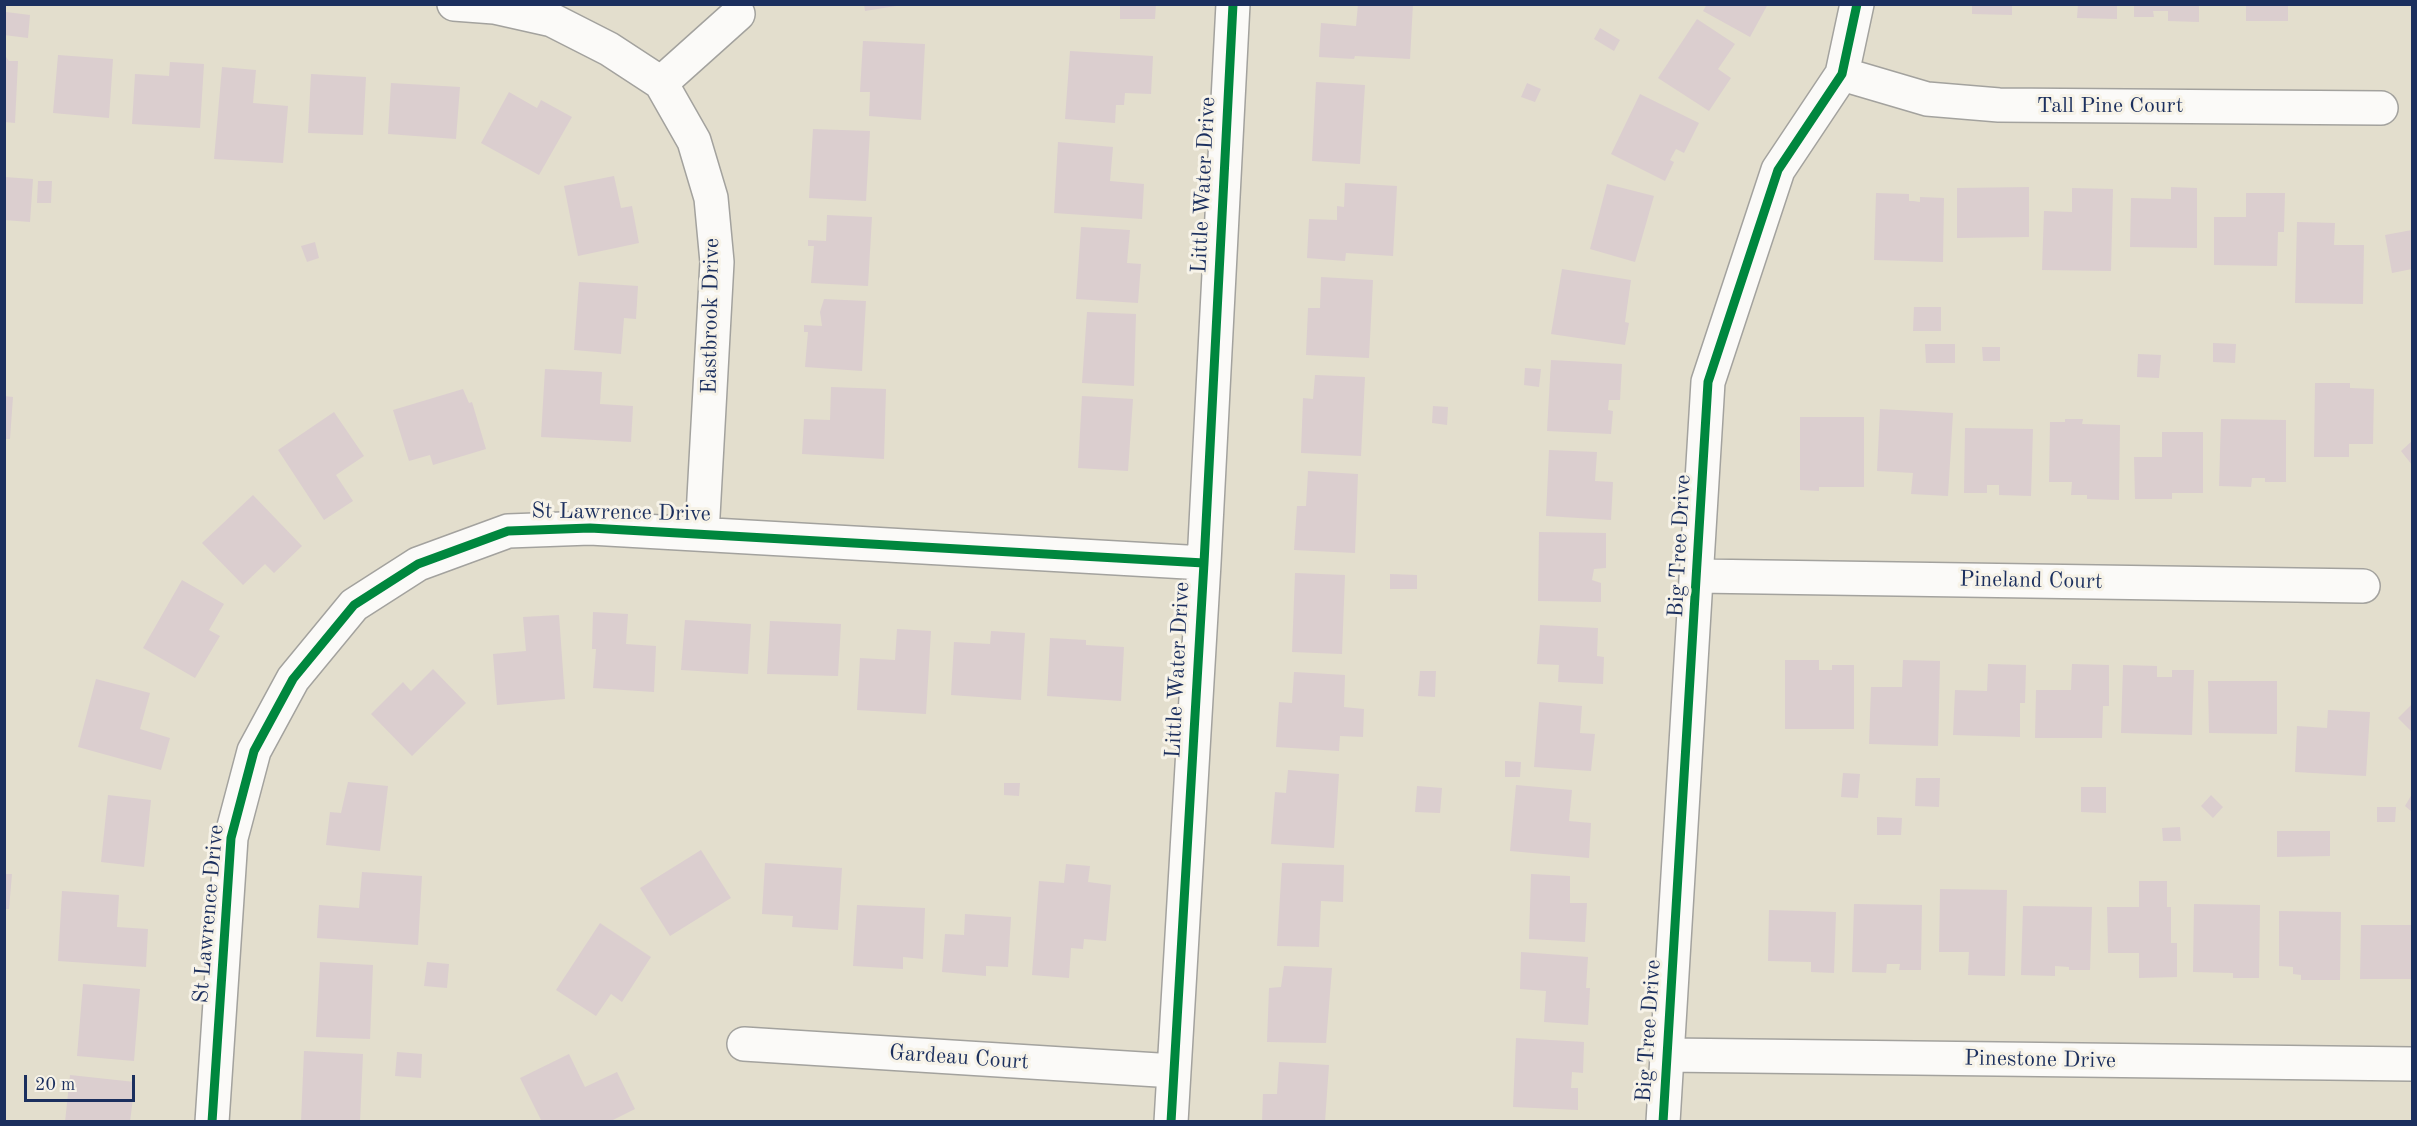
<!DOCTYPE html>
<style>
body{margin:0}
#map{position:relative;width:2417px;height:1126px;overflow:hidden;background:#e3decd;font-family:"Old Standard TT",serif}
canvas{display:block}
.frame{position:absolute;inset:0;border:6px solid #1b2f5e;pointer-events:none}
.scale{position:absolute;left:24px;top:1075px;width:111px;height:27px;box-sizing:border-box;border:3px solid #1b2f5e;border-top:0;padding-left:8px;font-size:18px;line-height:21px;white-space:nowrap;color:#1b2f5e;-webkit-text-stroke:4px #f7f3e8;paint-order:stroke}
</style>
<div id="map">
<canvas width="2417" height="1126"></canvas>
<div class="frame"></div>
<div class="scale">20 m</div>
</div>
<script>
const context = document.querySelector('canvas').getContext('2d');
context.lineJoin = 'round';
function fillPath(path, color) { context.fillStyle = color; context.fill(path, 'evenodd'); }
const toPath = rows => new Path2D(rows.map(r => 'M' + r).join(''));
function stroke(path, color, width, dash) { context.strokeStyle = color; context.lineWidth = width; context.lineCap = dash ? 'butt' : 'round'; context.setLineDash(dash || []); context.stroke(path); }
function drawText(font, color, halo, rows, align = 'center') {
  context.font = font + ' "Old Standard TT",serif'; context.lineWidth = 6; context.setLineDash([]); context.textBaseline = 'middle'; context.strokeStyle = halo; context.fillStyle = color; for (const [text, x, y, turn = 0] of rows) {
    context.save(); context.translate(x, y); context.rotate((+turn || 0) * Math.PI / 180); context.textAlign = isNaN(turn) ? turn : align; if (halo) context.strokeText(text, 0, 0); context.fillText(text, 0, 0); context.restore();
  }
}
fillPath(toPath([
 [864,4,896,4,896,6,865,11],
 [1120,4,1156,4,1155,19,1120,19],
 [1358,4,1413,4,1410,59,1355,56,1354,59,1319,57,1321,23,1356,26],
 [1707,4,1768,4,1750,37,1703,11],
 [1972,4,2012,4,2012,15,1972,14],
 [2078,4,2117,4,2117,19,2077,18],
 [2134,4,2199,4,2199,22,2168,21,2168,11,2153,11,2154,17,2134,17],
 [2246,4,2288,4,2288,21,2246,21],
 [6,12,30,15,28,38,4,35],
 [1697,19,1735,44,1718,69,1731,78,1709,111,1658,78],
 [1600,28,1620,40,1614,51,1594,39],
 [863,41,925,44,921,120,869,116,870,92,860,92],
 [1070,51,1153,56,1151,94,1125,93,1124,105,1116,105,1115,123,1065,119],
 [4,54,9,61,18,61,15,123,4,122],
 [58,55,113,59,109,118,53,113],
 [170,62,204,64,200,128,132,124,135,74,169,76],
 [222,67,256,70,253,103,288,106,283,163,214,159],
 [311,74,366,77,363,135,308,133],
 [1316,82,1365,85,1360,164,1312,161],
 [391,83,460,87,456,139,388,134],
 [1527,83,1541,89,1535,102,1521,97],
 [509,92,537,108,541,100,572,117,539,175,481,143],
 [1640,94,1699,123,1684,153,1676,149,1670,160,1674,162,1665,181,1611,154],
 [813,129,870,131,866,201,809,198],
 [1058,142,1113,147,1110,181,1144,184,1142,219,1054,213],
 [614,176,621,208,632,206,639,243,578,256,564,186],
 [4,177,33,179,30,222,4,220],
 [38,181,52,181,51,203,37,203],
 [1345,183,1397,186,1393,256,1346,253,1345,261,1307,258,1309,219,1337,220,1337,206,1344,207],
 [1607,184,1654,196,1635,262,1590,249],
 [2029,187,2029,237,1957,238,1957,188],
 [2171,187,2197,188,2197,248,2130,247,2131,198,2171,199],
 [2072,188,2113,189,2111,271,2042,270,2044,211,2072,212],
 [1876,193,1909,194,1909,201,1913,201,1920,202,1920,197,1944,198,1943,262,1874,260],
 [2246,193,2285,193,2284,232,2278,232,2277,266,2214,265,2214,217,2246,217],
 [827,215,872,217,868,286,811,283,814,246,808,246,808,240,826,241],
 [2297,222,2335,223,2334,245,2364,245,2363,304,2295,303],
 [1081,227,1130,230,1127,263,1141,264,1138,303,1076,299],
 [2412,230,2412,269,2392,273,2385,235],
 [315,242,319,258,307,262,301,246],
 [1562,269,1631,280,1625,322,1629,323,1625,345,1551,334],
 [1321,277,1373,280,1369,358,1306,355,1308,308,1320,308],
 [579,282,638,286,636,319,624,318,621,354,574,350],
 [824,299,866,301,862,371,805,367,808,332,804,332,804,325,822,326,820,312],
 [1914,307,1941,307,1941,331,1913,331],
 [1087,312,1136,314,1134,386,1082,383],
 [2213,343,2236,344,2235,363,2213,362],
 [1925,344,1955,344,1955,363,1926,363],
 [1982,347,2000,347,2000,361,1983,361],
 [2138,354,2161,355,2159,378,2137,377],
 [1551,360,1622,364,1620,400,1609,400,1608,410,1613,411,1611,434,1547,431],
 [1525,368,1541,369,1539,387,1524,385],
 [545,369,602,372,600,404,633,406,631,442,541,437],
 [1315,375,1365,377,1361,456,1301,453,1303,398,1313,399],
 [2315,383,2350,383,2350,388,2374,389,2373,444,2349,444,2349,457,2314,457],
 [831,387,886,389,884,459,802,454,804,419,830,420],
 [463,389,469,403,472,402,486,449,433,465,430,455,409,461,393,410],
 [4,396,13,397,10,439,4,439],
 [1082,396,1133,399,1128,471,1078,468],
 [1433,406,1448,407,1447,425,1432,423],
 [1880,409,1953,413,1948,496,1911,494,1913,473,1877,471],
 [334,412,364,456,336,475,353,501,324,520,278,450],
 [1800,417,1864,417,1864,487,1819,487,1819,491,1800,490],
 [2065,419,2083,419,2082,424,2120,425,2119,500,2087,499,2087,495,2071,495,2072,482,2049,482,2050,422,2065,422],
 [2221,419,2286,420,2286,482,2265,482,2265,478,2252,478,2251,487,2219,486],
 [1965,428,2033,429,2031,496,1999,495,1999,485,1987,485,1987,493,1964,493],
 [2162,432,2203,432,2203,493,2172,493,2172,499,2135,499,2134,457,2162,457],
 [2412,441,2412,465,2401,451],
 [1549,450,1597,452,1595,481,1613,482,1611,520,1546,516],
 [1308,471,1358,474,1355,553,1294,550,1297,506,1306,506],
 [253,495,302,546,274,573,265,564,243,585,202,543],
 [1539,532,1606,533,1606,568,1594,569,1592,580,1601,583,1601,602,1538,601],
 [1295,573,1345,575,1342,654,1292,652],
 [1390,574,1417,575,1417,589,1390,589],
 [182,580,224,604,209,630,220,636,195,678,143,648],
 [593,612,628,614,626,644,656,646,654,692,593,688,596,649,592,649],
 [559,615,565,699,497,705,493,654,526,651,523,617],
 [685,620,751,624,748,674,681,670],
 [770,621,841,624,838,676,767,674],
 [1540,625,1598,628,1597,656,1604,657,1603,684,1558,682,1559,665,1537,664],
 [897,629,931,631,926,714,857,710,860,658,895,660],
 [991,631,1025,633,1021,700,951,695,954,642,990,644],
 [1050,638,1086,640,1086,645,1124,647,1121,701,1047,696],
 [1785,660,1819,660,1819,670,1832,670,1832,665,1854,665,1854,729,1785,729],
 [1903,660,1940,661,1938,746,1869,744,1871,687,1902,687],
 [1988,664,2026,665,2025,703,2020,703,2020,737,1953,735,1955,690,1987,691],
 [2072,664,2109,665,2109,706,2103,706,2102,738,2035,738,2036,690,2071,690],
 [2123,665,2157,666,2157,677,2172,677,2172,670,2194,670,2192,735,2121,733],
 [433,669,466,703,412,756,371,714,403,682,411,691],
 [1420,671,1436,671,1435,697,1418,696],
 [1294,672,1345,675,1344,707,1364,709,1363,737,1340,736,1339,751,1276,747,1279,702,1292,703],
 [96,679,150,693,140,729,170,738,161,770,78,747],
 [2208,681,2277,681,2277,734,2209,733],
 [1539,702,1582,706,1580,733,1595,734,1591,771,1534,767],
 [2412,704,2412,732,2398,718],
 [2328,710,2370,712,2366,776,2295,772,2297,726,2327,728],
 [1505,761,1521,762,1520,777,1505,777],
 [1288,770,1339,774,1334,848,1271,844,1275,792,1286,793],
 [1843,773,1860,774,1858,798,1841,797],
 [1916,778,1940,778,1939,807,1915,806],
 [348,782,388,786,380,851,326,845,330,812,341,813],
 [1004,783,1020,783,1019,796,1004,795],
 [1516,785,1572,790,1569,821,1591,823,1589,858,1510,851],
 [1417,786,1442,788,1440,813,1415,812],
 [2081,787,2106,787,2106,813,2081,812],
 [2412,794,2412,812,2405,806],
 [108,795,151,800,144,867,101,862],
 [2211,795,2223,807,2213,818,2201,806],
 [2377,807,2396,807,2395,822,2377,822],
 [1877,817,1902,818,1901,835,1877,835],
 [2180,827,2181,841,2163,841,2162,828],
 [2277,831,2330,831,2330,856,2277,857],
 [701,850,731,898,670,936,640,888],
 [765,863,842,868,838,930,792,927,793,916,762,914],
 [1282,863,1344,865,1343,902,1321,901,1319,947,1277,946],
 [1066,864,1090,866,1088,882,1111,885,1106,941,1084,939,1083,949,1071,948,1069,978,1032,975,1039,881,1064,883],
 [362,872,422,876,418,945,317,938,319,905,359,908],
 [4,874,12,874,9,909,4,909],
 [1531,874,1570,876,1570,903,1587,903,1585,942,1529,939],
 [2139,881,2167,881,2167,907,2171,907,2171,943,2177,943,2177,977,2139,978,2139,953,2108,953,2107,907,2139,907],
 [1940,889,2007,890,2005,976,1968,975,1969,952,1939,952],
 [62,891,119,895,117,927,148,929,146,967,58,961],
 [1854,904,1922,905,1921,970,1899,970,1900,964,1887,964,1886,973,1852,972],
 [2194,904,2260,905,2259,978,2233,978,2233,973,2193,972],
 [857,905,925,908,923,959,903,957,903,969,853,966],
 [2023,906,2092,907,2090,970,2069,970,2069,967,2055,966,2055,976,2021,975],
 [1769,910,1836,912,1834,973,1811,972,1811,962,1768,961],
 [2279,911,2341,912,2340,980,2301,980,2301,975,2293,974,2293,967,2279,966],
 [965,914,1011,917,1008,967,986,966,986,976,942,972,945,934,964,935],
 [600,923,651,957,622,1002,611,994,596,1016,556,990],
 [2361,925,2412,925,2412,979,2360,979],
 [1521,952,1588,957,1586,988,1590,988,1588,1025,1544,1022,1546,991,1520,989],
 [320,962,373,965,370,1039,316,1037],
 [427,962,449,964,447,988,424,986],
 [1284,966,1332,968,1326,1043,1267,1042,1269,988,1281,987],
 [83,984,140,989,134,1061,77,1056],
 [1516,1038,1584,1042,1583,1073,1572,1072,1571,1088,1578,1088,1578,1110,1513,1107],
 [304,1051,363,1054,360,1122,301,1122],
 [397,1052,422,1054,421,1078,395,1076],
 [569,1054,585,1087,617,1072,635,1109,609,1122,594,1120,542,1122,520,1078],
 [1279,1062,1329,1065,1325,1122,1262,1122,1263,1094,1277,1094],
 [70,1075,135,1082,130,1122,65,1122]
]), '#dbcecf');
const street = toPath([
 [454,4,494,7,552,20,609,49,661,83,694,141,711,198,717,262,702,534],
 [1842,74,1927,99,1999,105,2381,108],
 [661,83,738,14],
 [1698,576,2363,586],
 [744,1044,1174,1071],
 [1667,1055,2412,1064],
 [212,1122,231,838,254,751,293,679,354,605,418,564,508,531,590,528,1204,563],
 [1171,1122,1204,563,1233,4],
 [1663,1122,1708,382,1778,170,1842,74,1857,4]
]);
stroke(street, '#a3a29e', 36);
stroke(street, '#fbfaf8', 33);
stroke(toPath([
 [212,1122,231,838,254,751,293,679,354,605,418,564,508,531,590,528,1204,563],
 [1171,1122,1204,563,1233,4],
 [1663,1122,1708,382,1778,170,1842,74,1857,4]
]), '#00873e', 9);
drawText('22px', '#1b2f5e', '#f7f3e8', [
 ["Tall Pine Court",2110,106],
 ["Little Water Drive",1204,185,-87],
 ["Eastbrook Drive",711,316,-89],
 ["St Lawrence Drive",621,513,1],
 ["Big Tree Drive",1680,546,-87],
 ["Pineland Court",2031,581,1],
 ["Little Water Drive",1178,670,-87],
 ["St Lawrence Drive",209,914,-85],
 ["Big Tree Drive",1649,1031,-86],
 ["Gardeau Court",959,1058,4],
 ["Pinestone Drive",2040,1060,1]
]);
</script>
